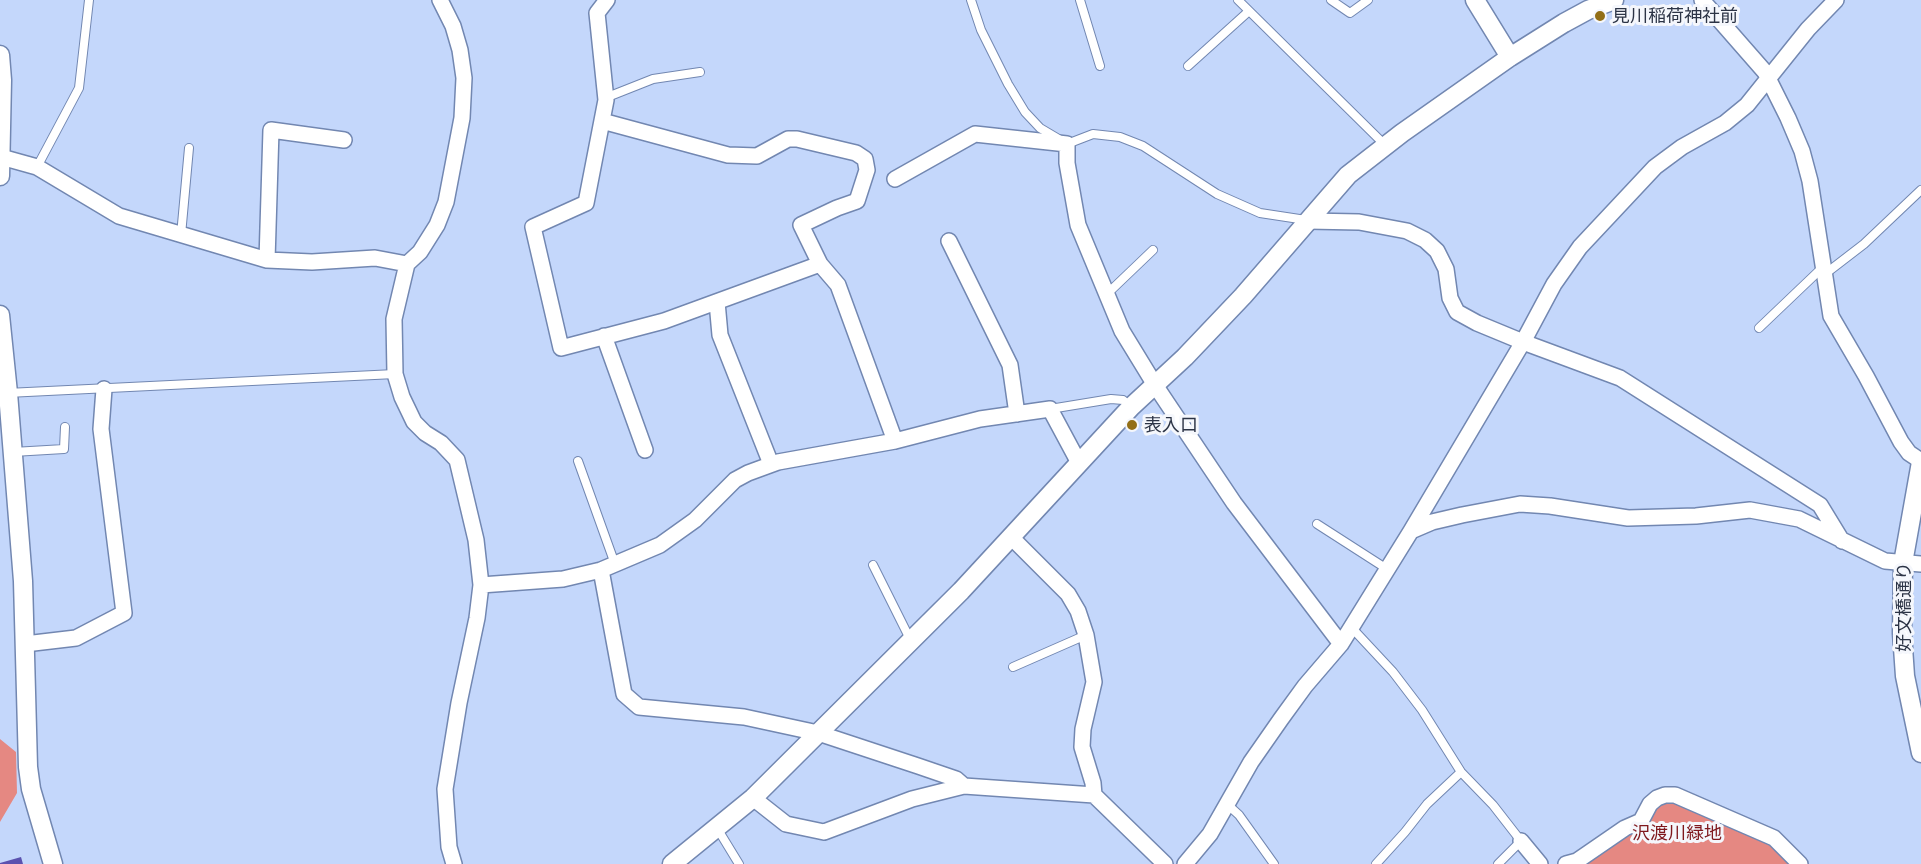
<!DOCTYPE html>
<meta charset="utf-8">
<style>
body{margin:0}
canvas{display:block;background:#c4d7fb}
</style>
<canvas width="1921" height="864"></canvas>
<script>
const context = document.querySelector('canvas').getContext('2d');
context.lineJoin = 'round';
function fillPath(path, color) { context.fillStyle = color; context.fill(path, 'evenodd'); }
const toPath = rows => new Path2D(rows.map(r => 'M' + r).join(''));
function stroke(path, color, width, dash) { context.strokeStyle = color; context.lineWidth = width; context.lineCap = dash ? 'butt' : 'round'; context.setLineDash(dash || []); context.stroke(path); }
function drawText(font, color, halo, rows, align = 'center') {
  context.font = font + ' Lato,"Noto Sans JP",sans-serif'; context.lineWidth = 6; context.setLineDash([]); context.textBaseline = 'middle'; context.strokeStyle = halo; context.fillStyle = color; for (const [text, x, y, turn = 0] of rows) {
    context.save(); context.translate(x, y); context.rotate((+turn || 0) * Math.PI / 180); context.textAlign = isNaN(turn) ? turn : align; if (halo) context.strokeText(text, 0, 0); context.fillText(text, 0, 0); context.restore();
  }
}
fillPath(toPath([
 [0,739,16,752,17,793,0,822],
 [1675,798,1771,841,1795,864,1584,864,1645,824,1661,804]
]), '#e58882');
fillPath(toPath([
 [21,857,23,864,0,864,0,863]
]), '#5b52af');
const service = toPath([
 [971,0,981,30,1008,84,1025,112,1040,128,1067,144,1093,134,1120,137,1143,146,1217,194,1260,213,1306,220],
 [1080,0,1100,66],
 [1238,0,1386,146],
 [1331,0,1350,13,1368,0],
 [1188,66,1249,11],
 [605,98,653,79,700,72],
 [37,167,79,88,89,0],
 [181,235,189,148],
 [1825,274,1864,244,1921,190],
 [1107,294,1153,250],
 [1759,328,1823,267],
 [7,393,395,374],
 [1050,409,1111,399,1123,400,1131,407],
 [13,452,64,449,65,427],
 [578,461,615,564],
 [1317,524,1387,569],
 [873,565,910,639],
 [1351,627,1393,672,1422,710,1461,772,1493,805,1521,841,1498,864],
 [1013,667,1086,635],
 [1228,805,1239,815,1274,864],
 [717,828,739,864],
 [1376,864,1405,832,1427,804,1461,772]
]);
const minor = toPath([
 [440,0,453,26,460,50,464,78,462,118,446,202,437,225,420,252,407,264,394,319,395,374,402,397,414,422,425,433,441,443,457,460,476,540,481,585,477,618,459,703,445,789,449,847,454,864],
 [607,0,597,13,606,100,586,203,533,227,561,348,664,321,820,264,838,285,895,441],
 [1702,0,1765,72,1788,118,1802,151,1810,181,1831,316,1866,376,1901,442,1909,453,1921,461],
 [602,121,728,155,757,156,788,139,797,139,856,153,865,159,867,170,857,201,837,208,801,225,820,264],
 [1,157,37,167,119,216,267,260,312,262,375,258,407,264],
 [895,179,975,134,1067,144,1067,163,1078,225,1122,331,1155,385,1234,503,1341,644],
 [1308,221,1359,222,1407,231,1425,240,1437,251,1446,269,1450,298,1457,312,1477,323,1523,342,1620,378,1820,505,1842,541],
 [949,241,1010,365,1017,414],
 [267,260,271,130,344,140],
 [717,302,720,335,771,464],
 [604,336,645,450],
 [1411,531,1432,522,1462,515,1520,504,1550,506,1628,518,1696,516,1750,510,1799,519,1885,561,1921,564],
 [1012,538,1068,594,1078,611,1086,635,1094,682,1083,729,1082,747,1093,783,1094,795],
 [601,570,624,694,639,707,744,717,818,733,918,766,956,779,964,786,1094,795,1165,864],
 [481,585,563,579,601,570,660,545,695,520,735,480,748,473,778,462,895,441,980,419,1050,409,1079,463],
 [25,644,76,638,124,613,101,429,104,389],
 [753,798,786,824,824,832,912,799,964,786],
 [1521,841,1540,864],
 [1185,864,1210,834,1251,762,1281,719,1305,686,1341,644,1411,531,1523,342,1554,284,1580,247,1655,167,1682,147,1725,123,1747,105,1808,29,1836,0],
 [1566,864,1577,861,1625,828,1641,821,1650,804,1657,798,1665,795,1675,795,1774,838,1800,864]
]);
const tertiary = toPath([
 [1475,0,1510,57],
 [0,55,2,80,0,176],
 [0,315,8,393,23,581,28,767,31,789,53,864],
 [1921,462,1903,563,1902,633,1905,676,1921,753],
 [672,864,753,798,961,591,1131,407,1185,357,1243,296,1348,175,1402,133,1510,57,1564,23,1588,10,1614,0]
]);
stroke(service, '#7287b1', 10);
stroke(minor, '#7287b1', 18);
stroke(tertiary, '#7287b1', 21);
stroke(service, '#fff', 8);
stroke(minor, '#fff', 15);
stroke(tertiary, '#fff', 18);
for (const [x, y, r, color] of [
 [1600,16,6,"#936f17"],
 [1132,425,6,"#936f17"]
]) { const dot = new Path2D(); dot.arc(x, y, r, 0, 2 * Math.PI); context.fillStyle = color; context.fill(dot); stroke(dot, '#f5f7fc', 2); }
drawText('18px', '#2c3446', '#f5f7fc', [
 ["見川稲荷神社前",1612,16],
 ["表入口",1144,425]
], 'left');
drawText('18px', '#2c3446', '#f5f7fc', [
 ["好文橋通り",1904,607,-90]
]);
drawText('18px', '#7f181d', '#f5f7fc', [
 ["沢渡川緑地",1677,833]
]);
</script>
